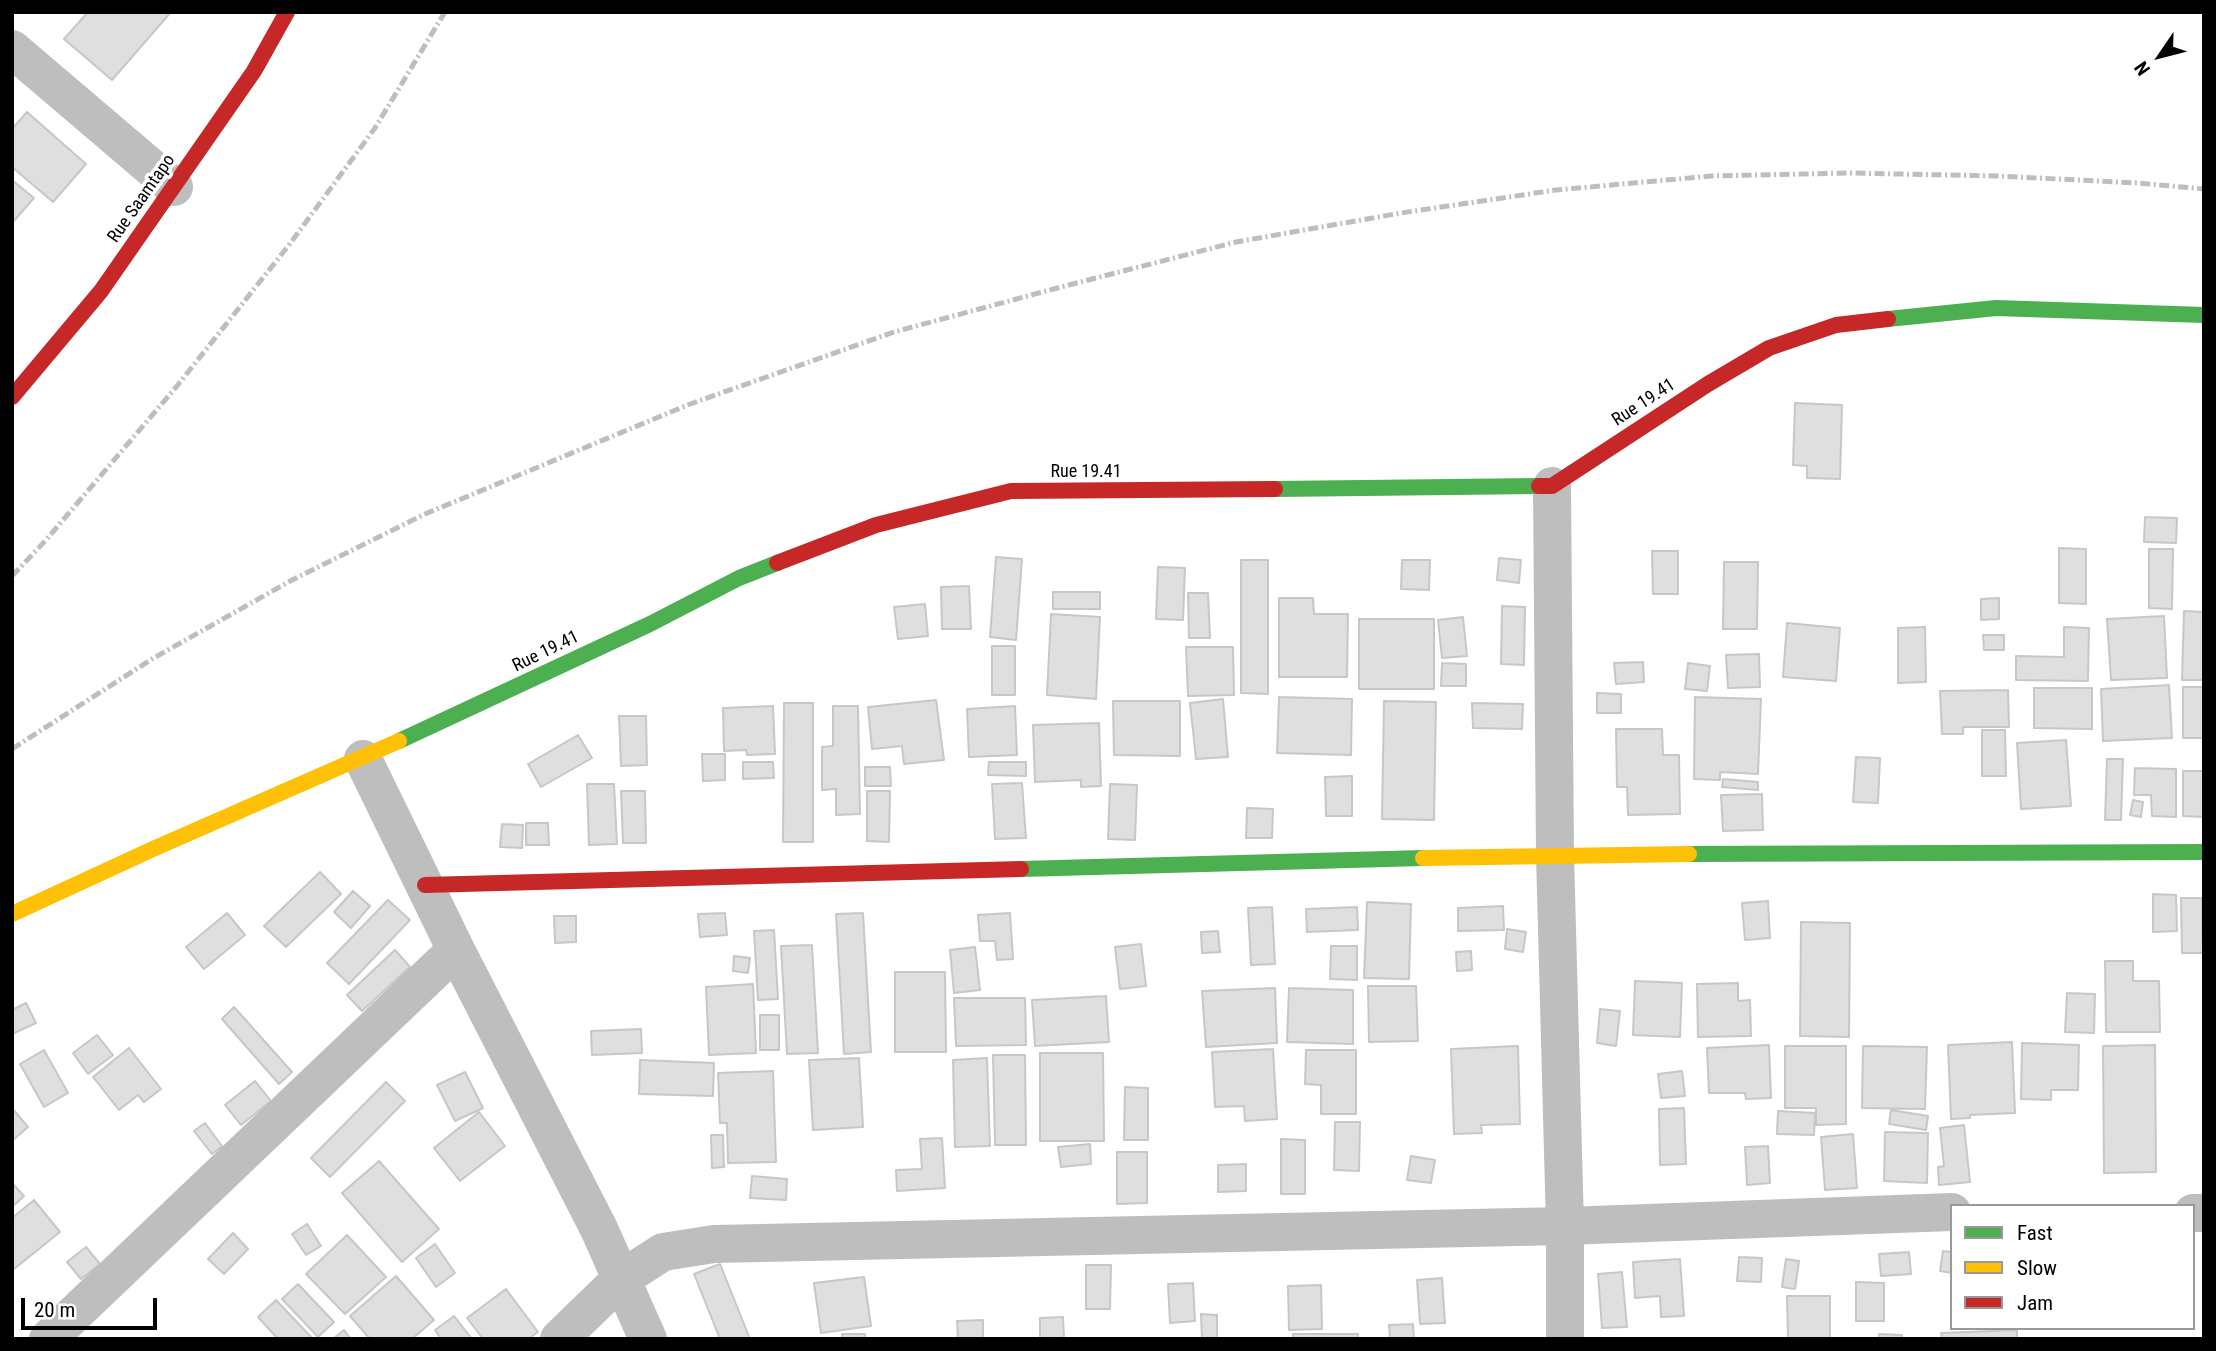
<!DOCTYPE html>
<style>
body{margin:0}
#map{position:relative;width:2216px;height:1351px;overflow:hidden;background:#fff;font-family:"Roboto Condensed",sans-serif}
canvas{display:block}
.frame{position:absolute;inset:0;border:14px solid #000;pointer-events:none}
.legend{position:absolute;left:1950px;top:1204px;width:245px;height:126px;box-sizing:border-box;background:#fff;border:2px solid #999;margin:0;padding:9px 12px;list-style:none;font-size:21px;color:#000}
.legend li{display:flex;align-items:center;gap:14px;height:35px}
.legend b{width:35px;border:2px solid #999}
.north{position:absolute;left:2125px;top:21px;width:70px;height:70px;-webkit-text-stroke:5px #fff;paint-order:stroke;rotate:235deg;font-size:19px;font-weight:700;line-height:28px;text-align:center;color:#000}
.north::after{content:'';display:block;margin:auto;width:24px;height:32px;background:#000;clip-path:polygon(50% 0,100% 100%,50% 72%,0 100%)}
.scale{position:absolute;left:21px;top:1298px;width:136px;height:32px;box-sizing:border-box;border:4px solid #000;border-top:0;padding-left:9px;font-size:21px;line-height:24px;white-space:nowrap;color:#000;-webkit-text-stroke:5px #fff;paint-order:stroke}
</style>
<div id="map">
<canvas width="2216" height="1351"></canvas>
<div class="frame"></div>
<ul class="legend">
<li><b style="height:9px;background:#4caf50"></b>Fast</li>
<li><b style="height:9px;background:#ffc107"></b>Slow</li>
<li><b style="height:9px;background:#c62828"></b>Jam</li>
</ul>
<div class="north">N</div>
<div class="scale">20 m</div>
</div>
<script>
const context = document.querySelector('canvas').getContext('2d');
context.lineJoin = 'round';
function fillPath(path, color) { context.fillStyle = color; context.fill(path, 'evenodd'); }
const toPath = rows => new Path2D(rows.map(r => 'M' + r).join(''));
function stroke(path, color, width, dash) { context.strokeStyle = color; context.lineWidth = width; context.lineCap = dash ? 'butt' : 'round'; context.setLineDash(dash || []); context.stroke(path); }
function drawText(font, color, halo, rows, align = 'center') {
  context.font = font + ' "Roboto Condensed",sans-serif'; context.lineWidth = 7; context.setLineDash([]); context.textBaseline = 'middle'; context.strokeStyle = halo; context.fillStyle = color; for (const [text, x, y, turn = 0] of rows) {
    context.save(); context.translate(x, y); context.rotate((+turn || 0) * Math.PI / 180); context.textAlign = isNaN(turn) ? turn : align; if (halo) context.strokeText(text, 0, 0); context.fillText(text, 0, 0); context.restore();
  }
}
const building = toPath([
 [88,12,171,12,112,80,64,39,88,12],
 [27,112,86,164,53,202,12,167,12,129,27,112],
 [12,180,34,198,12,223,12,180],
 [1795,403,1842,405,1840,479,1807,478,1807,466,1793,465,1795,403],
 [2145,517,2177,518,2176,543,2144,542,2145,517],
 [2059,548,2086,549,2086,604,2059,603,2059,548],
 [2149,549,2173,549,2172,609,2149,608,2149,549],
 [1652,551,1678,551,1678,594,1653,594,1652,551],
 [996,557,1022,559,1016,640,990,637,996,557],
 [1499,558,1521,560,1519,583,1497,580,1499,558],
 [1241,560,1268,560,1268,694,1241,693,1241,560],
 [1402,560,1430,560,1429,590,1401,589,1402,560],
 [1724,562,1758,562,1757,629,1723,629,1724,562],
 [1158,567,1185,568,1183,620,1156,619,1158,567],
 [969,586,971,629,942,629,941,587,969,586],
 [1053,592,1100,592,1100,609,1053,609,1053,592],
 [1188,593,1208,593,1210,638,1189,638,1188,593],
 [1279,598,1313,598,1314,614,1348,614,1347,677,1279,677,1279,598],
 [1999,598,1999,619,1981,620,1981,599,1999,598],
 [925,604,928,636,898,639,894,607,925,604],
 [1502,606,1525,607,1524,665,1501,664,1502,606],
 [2184,611,2204,612,2204,680,2182,680,2184,611],
 [1051,614,1100,617,1096,699,1047,695,1051,614],
 [2164,616,2167,678,2111,680,2107,619,2164,616],
 [1463,617,1467,656,1442,658,1438,620,1463,617],
 [1359,619,1434,619,1434,689,1359,689,1359,619],
 [1787,623,1840,628,1836,681,1783,677,1787,623],
 [1925,627,1926,682,1898,683,1898,628,1925,627],
 [2064,627,2089,628,2088,681,2016,680,2016,656,2064,657,2064,627],
 [1983,635,2004,635,2004,650,1984,650,1983,635],
 [992,646,1015,646,1015,695,992,695,992,646],
 [1186,647,1233,647,1234,695,1188,696,1186,647],
 [1759,654,1760,687,1728,688,1726,655,1759,654],
 [1643,662,1644,682,1616,684,1614,663,1643,662],
 [1442,663,1466,664,1466,686,1441,686,1442,663],
 [1688,663,1710,666,1707,691,1685,689,1688,663],
 [2169,685,2172,738,2103,741,2101,689,2169,685],
 [2183,687,2204,687,2204,738,2183,738,2183,687],
 [2034,688,2092,688,2092,729,2034,728,2034,688],
 [2008,690,2009,727,1963,727,1963,734,1942,734,1940,691,2008,690],
 [1597,693,1621,694,1621,713,1597,713,1597,693],
 [1279,697,1352,699,1351,755,1277,753,1279,697],
 [1695,697,1761,699,1758,774,1720,772,1720,780,1694,779,1695,697],
 [1223,699,1228,757,1196,759,1190,703,1223,699],
 [936,700,944,760,904,764,902,746,872,749,868,707,936,700],
 [1113,701,1180,701,1180,756,1114,755,1113,701],
 [1384,701,1436,702,1434,820,1382,819,1384,701],
 [784,703,813,703,813,842,783,842,784,703],
 [1472,703,1523,704,1522,729,1473,728,1472,703],
 [773,706,775,754,747,755,746,750,724,751,723,708,773,706],
 [833,706,858,706,860,814,836,815,836,789,822,790,822,747,833,746,833,706],
 [1015,706,1017,755,969,757,967,709,1015,706],
 [619,716,646,716,647,765,621,766,619,716],
 [1099,723,1101,786,1081,787,1081,780,1035,782,1033,725,1099,723],
 [1616,729,1662,729,1663,755,1679,755,1680,814,1628,815,1627,787,1617,787,1616,729],
 [1982,730,2005,730,2006,776,1982,776,1982,730],
 [578,735,592,758,541,787,528,764,578,735],
 [2066,740,2071,806,2021,809,2017,743,2066,740],
 [702,754,725,754,725,780,703,781,702,754],
 [1856,757,1880,758,1878,803,1853,802,1856,757],
 [2107,759,2123,759,2121,820,2105,820,2107,759],
 [743,762,773,762,774,778,743,779,743,762],
 [989,762,1026,762,1026,776,988,775,989,762],
 [865,767,890,767,891,786,865,786,865,767],
 [2135,768,2176,769,2176,817,2152,816,2151,795,2134,795,2135,768],
 [2183,771,2204,771,2204,817,2183,816,2183,771],
 [1352,776,1352,816,1326,816,1325,777,1352,776],
 [1723,779,1758,782,1758,790,1722,787,1723,779],
 [1022,783,1026,838,995,839,992,784,1022,783],
 [587,784,614,784,617,844,589,845,587,784],
 [1110,784,1137,785,1135,840,1108,839,1110,784],
 [621,791,645,791,646,843,623,843,621,791],
 [867,791,890,791,889,842,867,841,867,791],
 [1762,794,1763,830,1723,831,1721,795,1762,794],
 [2133,800,2143,802,2141,817,2130,815,2133,800],
 [1247,808,1273,809,1272,838,1246,838,1247,808],
 [526,823,548,823,549,845,526,845,526,823],
 [502,824,523,825,522,848,500,847,502,824],
 [320,872,341,894,286,947,264,926,320,872],
 [353,891,370,906,351,928,334,912,353,891],
 [2153,894,2176,895,2177,931,2153,932,2153,894],
 [2181,898,2202,898,2203,953,2182,953,2181,898],
 [388,900,410,920,349,984,327,963,388,900],
 [1768,901,1770,938,1745,940,1742,903,1768,901],
 [1367,902,1411,904,1409,979,1364,978,1367,902],
 [1503,906,1504,930,1458,931,1458,908,1503,906],
 [1272,907,1275,964,1251,965,1248,908,1272,907],
 [1357,907,1358,930,1307,932,1306,909,1357,907],
 [227,913,245,935,204,969,186,947,227,913],
 [725,913,727,935,700,937,698,914,725,913],
 [863,913,871,1052,844,1054,836,914,863,913],
 [1010,913,1013,959,997,960,995,941,980,941,978,915,1010,913],
 [554,916,576,916,576,942,555,943,554,916],
 [1801,922,1850,923,1849,1037,1800,1036,1801,922],
 [1507,929,1526,932,1523,952,1505,949,1507,929],
 [774,930,778,999,758,1000,754,931,774,930],
 [1218,931,1220,952,1202,953,1201,932,1218,931],
 [1141,944,1146,986,1120,989,1115,947,1141,944],
 [812,945,818,1053,787,1054,781,946,812,945],
 [1331,946,1357,946,1357,980,1330,979,1331,946],
 [975,947,980,990,954,993,950,950,975,947],
 [395,950,410,967,362,1011,347,995,395,950],
 [1471,951,1472,970,1457,971,1456,952,1471,951],
 [734,956,750,958,748,973,733,971,734,956],
 [2105,961,2133,961,2133,981,2159,981,2160,1032,2106,1032,2105,961],
 [895,972,945,972,946,1052,895,1052,895,972],
 [1635,981,1682,983,1680,1037,1633,1035,1635,981],
 [1738,983,1738,1001,1750,1000,1751,1036,1698,1037,1697,984,1738,983],
 [753,984,756,1053,709,1055,706,987,753,984],
 [1368,986,1416,986,1418,1041,1369,1042,1368,986],
 [1275,988,1277,1043,1206,1047,1202,991,1275,988],
 [1289,988,1353,990,1353,1044,1287,1042,1289,988],
 [2067,993,2095,994,2094,1033,2065,1032,2067,993],
 [1106,996,1109,1042,1035,1046,1032,1000,1106,996],
 [954,998,1025,998,1026,1045,956,1046,954,998],
 [26,1003,36,1023,12,1034,12,1010,26,1003],
 [234,1007,292,1072,279,1084,222,1019,234,1007],
 [1600,1009,1620,1011,1616,1046,1597,1043,1600,1009],
 [760,1015,779,1015,779,1050,760,1050,760,1015],
 [641,1029,642,1053,592,1055,591,1031,641,1029],
 [97,1035,113,1055,88,1074,73,1053,97,1035],
 [2012,1042,2015,1113,1970,1115,1970,1118,1951,1119,1948,1045,2012,1042],
 [2022,1043,2079,1045,2078,1090,2051,1090,2051,1100,2021,1099,2022,1043],
 [1769,1045,1771,1098,1746,1099,1745,1093,1709,1093,1707,1048,1769,1045],
 [2155,1045,2156,1172,2104,1173,2103,1046,2155,1045],
 [1518,1046,1520,1124,1481,1125,1482,1133,1454,1134,1451,1049,1518,1046],
 [1785,1046,1846,1046,1846,1124,1816,1125,1816,1108,1785,1108,1785,1046],
 [1863,1046,1927,1047,1925,1109,1862,1108,1863,1046],
 [129,1048,161,1089,144,1102,138,1095,119,1110,93,1077,129,1048],
 [1273,1049,1277,1119,1245,1121,1244,1106,1215,1107,1212,1052,1273,1049],
 [44,1050,68,1093,44,1107,20,1064,44,1050],
 [1306,1050,1356,1050,1356,1114,1321,1114,1321,1085,1305,1084,1306,1050],
 [1040,1053,1103,1053,1104,1141,1040,1141,1040,1053],
 [993,1055,1025,1055,1026,1145,995,1145,993,1055],
 [859,1058,863,1127,813,1130,809,1060,859,1058],
 [987,1058,990,1146,955,1147,953,1060,987,1058],
 [640,1060,714,1063,713,1096,639,1094,640,1060],
 [773,1071,776,1162,728,1163,727,1123,720,1123,718,1073,773,1071],
 [1682,1071,1685,1096,1661,1098,1658,1074,1682,1071],
 [465,1072,483,1108,455,1121,437,1085,465,1072],
 [255,1081,271,1101,241,1125,225,1105,255,1081],
 [386,1082,405,1101,330,1177,311,1158,386,1082],
 [1125,1087,1148,1088,1148,1140,1124,1140,1125,1087],
 [12,1108,28,1127,12,1141,12,1108],
 [1684,1108,1686,1164,1660,1165,1659,1109,1684,1108],
 [1891,1110,1928,1116,1926,1130,1889,1124,1891,1110],
 [1778,1111,1815,1113,1814,1135,1777,1134,1778,1111],
 [479,1112,505,1146,460,1181,434,1148,479,1112],
 [1335,1122,1360,1122,1359,1171,1334,1170,1335,1122],
 [205,1123,222,1146,212,1154,194,1131,205,1123],
 [1964,1125,1970,1182,1939,1185,1938,1167,1944,1166,1940,1128,1964,1125],
 [1885,1132,1928,1133,1927,1183,1884,1181,1885,1132],
 [1853,1134,1857,1188,1825,1190,1821,1137,1853,1134],
 [711,1135,723,1135,724,1167,712,1168,711,1135],
 [942,1138,945,1188,897,1191,896,1170,922,1169,920,1139,942,1138],
 [1281,1139,1305,1140,1305,1194,1281,1194,1281,1139],
 [1090,1144,1091,1164,1061,1167,1058,1147,1090,1144],
 [1768,1146,1770,1183,1747,1185,1745,1147,1768,1146],
 [1117,1152,1147,1152,1147,1203,1117,1204,1117,1152],
 [1411,1156,1435,1160,1431,1183,1407,1180,1411,1156],
 [379,1161,439,1229,402,1262,342,1193,379,1161],
 [1246,1164,1246,1191,1218,1192,1218,1165,1246,1164],
 [752,1176,787,1179,786,1200,750,1198,752,1176],
 [12,1183,24,1196,12,1207,12,1183],
 [34,1200,60,1232,14,1269,12,1267,12,1218,34,1200],
 [307,1224,321,1246,306,1255,292,1234,307,1224],
 [233,1233,248,1249,224,1274,208,1259,233,1233],
 [347,1235,386,1277,345,1314,306,1274,347,1235],
 [435,1244,455,1273,436,1287,416,1258,435,1244],
 [86,1247,100,1264,81,1279,67,1262,86,1247],
 [1943,1251,1952,1252,1952,1273,1940,1271,1943,1251],
 [1909,1252,1911,1274,1881,1276,1879,1254,1909,1252],
 [1739,1257,1762,1258,1761,1282,1737,1281,1739,1257],
 [1680,1259,1684,1316,1661,1317,1660,1296,1635,1298,1633,1262,1680,1259],
 [1786,1259,1799,1261,1795,1289,1782,1287,1786,1259],
 [720,1264,750,1339,720,1339,694,1274,720,1264],
 [1086,1265,1111,1265,1110,1309,1086,1309,1086,1265],
 [1622,1272,1627,1327,1602,1328,1598,1274,1622,1272],
 [396,1276,434,1320,412,1339,370,1339,350,1316,396,1276],
 [864,1277,871,1326,821,1333,814,1283,864,1277],
 [1442,1278,1445,1323,1420,1324,1417,1280,1442,1278],
 [1856,1282,1884,1283,1884,1321,1856,1321,1856,1282],
 [1193,1283,1195,1321,1170,1323,1168,1284,1193,1283],
 [298,1284,334,1322,318,1337,282,1299,298,1284],
 [1321,1285,1322,1329,1289,1330,1288,1286,1321,1285],
 [506,1289,538,1332,528,1339,483,1339,467,1318,506,1289],
 [1787,1296,1830,1296,1830,1339,1788,1339,1787,1296],
 [276,1300,313,1339,278,1339,258,1317,276,1300],
 [1201,1314,1217,1315,1217,1339,1202,1339,1201,1314],
 [454,1316,472,1339,441,1339,435,1330,454,1316],
 [1063,1317,1064,1339,1040,1339,1040,1318,1063,1317],
 [983,1320,983,1339,958,1339,957,1321,983,1320],
 [1413,1324,1414,1339,1390,1339,1389,1325,1413,1324],
 [344,1330,351,1339,333,1339,344,1330],
 [2017,1330,2017,1339,1942,1339,1941,1333,2017,1330],
 [842,1334,865,1334,865,1339,842,1339,842,1334],
 [1293,1334,1358,1334,1358,1339,1293,1339,1293,1334],
 [1879,1334,1902,1335,1902,1339,1879,1339,1879,1334]
]);
fillPath(building, '#dfdfdf');
stroke(building, '#c7c7c7', 2);
stroke(toPath([
 [12,49,174,187],
 [1552,486,1555,855,1565,1226,1565,1339],
 [363,759,456,950,599,1229,648,1339],
 [2193,1213,2204,1213],
 [48,1339,456,950],
 [559,1339,621,1279,663,1252,714,1244,1565,1226,1952,1212]
]), '#bebebe', 38);
stroke(toPath([
 [1888,319,1996,308,2204,315],
 [1275,489,1539,486],
 [399,741,650,624,739,578,777,563],
 [1689,854,2204,852],
 [1021,869,1423,858]
]), '#4caf50', 16);
stroke(toPath([
 [1423,858,1689,854],
 [12,914,153,849,399,741]
]), '#ffc107', 16);
stroke(toPath([
 [12,397,101,291,254,71,287,12],
 [1539,486,1552,486,1708,384,1769,348,1836,325,1888,319],
 [777,563,876,525,1011,491,1275,489],
 [425,885,1021,869]
]), '#c62828', 16);
stroke(toPath([
 [12,576,46,540,177,386,289,245,375,128,445,12],
 [12,749,152,659,292,580,425,514,690,404,894,332,1061,287,1236,242,1401,213,1556,190,1711,176,1850,173,1998,176,2138,183,2204,189]
]), '#bebebe', 5, [10, 3.5, 2, 3.5]);
drawText('18px', '#000', '#fff', [
 ["Rue Saamtapo",142,199,-55],
 ["Rue 19.41",1644,403,-33],
 ["Rue 19.41",1086,472],
 ["Rue 19.41",546,652,-26]
]);
</script>
